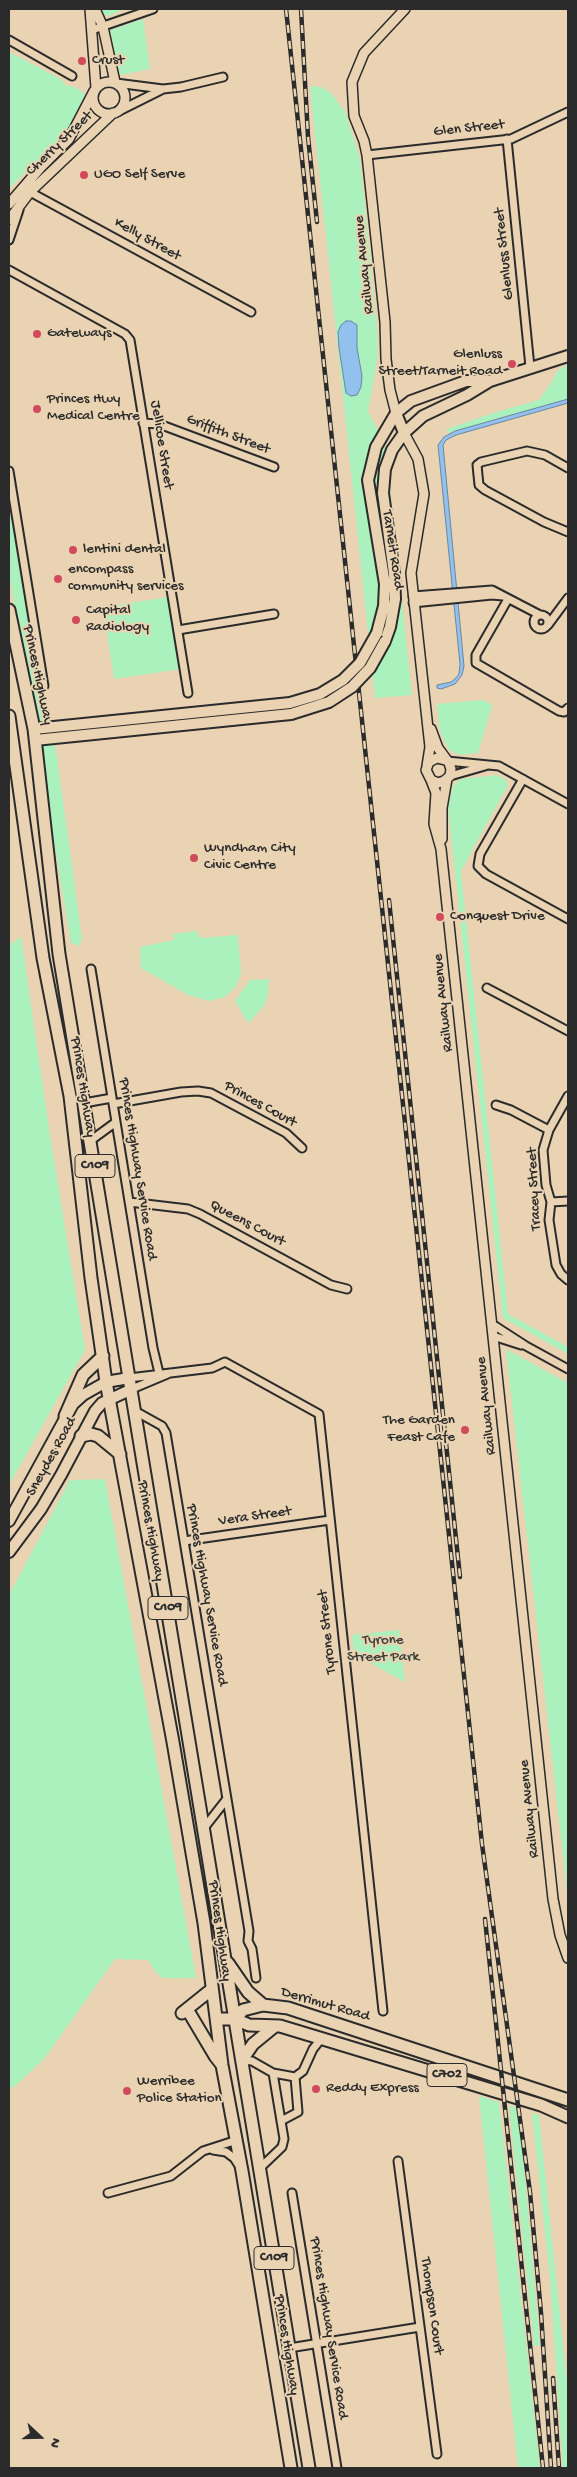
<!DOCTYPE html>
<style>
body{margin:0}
#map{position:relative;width:577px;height:2477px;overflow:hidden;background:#e9d3b2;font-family:"Gochi Hand",sans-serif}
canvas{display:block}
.frame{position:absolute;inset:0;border:10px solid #2b2b2b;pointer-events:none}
.north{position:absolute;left:15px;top:2412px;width:50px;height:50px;-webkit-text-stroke:4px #e9d3b2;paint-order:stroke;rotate:111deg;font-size:14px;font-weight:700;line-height:20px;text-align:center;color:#2b2b2b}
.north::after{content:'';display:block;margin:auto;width:18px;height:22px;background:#2b2b2b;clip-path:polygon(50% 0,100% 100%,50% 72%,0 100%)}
</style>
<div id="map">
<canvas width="577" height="2477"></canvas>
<div class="frame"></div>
<div class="north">N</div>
</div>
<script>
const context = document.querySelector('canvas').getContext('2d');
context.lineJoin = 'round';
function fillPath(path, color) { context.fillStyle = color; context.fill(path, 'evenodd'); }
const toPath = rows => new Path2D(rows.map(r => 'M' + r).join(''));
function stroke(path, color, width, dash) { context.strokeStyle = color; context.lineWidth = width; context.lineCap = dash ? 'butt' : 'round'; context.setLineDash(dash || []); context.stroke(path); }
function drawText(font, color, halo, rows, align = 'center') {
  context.font = font + ' "Gochi Hand",sans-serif'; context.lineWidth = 4; context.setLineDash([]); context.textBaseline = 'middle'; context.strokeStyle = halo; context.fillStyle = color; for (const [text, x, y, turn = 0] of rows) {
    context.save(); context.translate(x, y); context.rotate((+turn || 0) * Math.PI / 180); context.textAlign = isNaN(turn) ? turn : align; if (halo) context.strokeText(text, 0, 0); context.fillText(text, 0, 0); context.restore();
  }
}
fillPath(toPath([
 [97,9,124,9,109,16,98,11],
 [143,19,150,69,120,75,110,30],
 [9,52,61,79,65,85,75,87,85,94,72,125,43,158,33,164,9,189],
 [310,86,321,87,331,93,345,112,360,159,377,327,378,355,368,412,381,436,386,450,412,695,375,698],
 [568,364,568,399,448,433,447,429,493,413,539,400,553,380,556,372],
 [9,506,57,757,82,939,79,946,71,943,9,572],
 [169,597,181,669,114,679,103,607],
 [483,700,492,705,478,753,459,755,449,750,440,731,437,704],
 [497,775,506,780,508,785,461,871,508,1314,568,1347,568,1354,503,1318,448,807,453,786,461,779],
 [197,931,200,938,238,935,241,973,236,987,225,997,209,1001,188,995,141,968,140,947,174,940,173,934],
 [21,937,51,1142,85,1350,9,1485,9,945],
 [269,979,268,994,264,1006,248,1023,235,1001,250,980],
 [506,1349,568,1383,568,1900],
 [105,1479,196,1978,162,1978,155,1971,148,1960,115,1959,44,2059,13,2088,9,2086,9,1595,70,1480],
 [399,1630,405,1682,354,1654,352,1635],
 [479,2096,499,2102,540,2468,518,2468],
 [509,2105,517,2108,524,2165,540,2346,534,2346],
 [532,2113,539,2115,568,2393,568,2468,563,2468,550,2279]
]), '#abf1be');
const water = toPath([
 [346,321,351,321,357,325,357,348,362,376,361,387,357,395,351,396,346,393,339,348,338,332,341,325,346,321],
 [568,399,568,403,456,435,446,440,443,445,464,666,462,675,455,684,441,689,437,688,437,685,451,682,455,679,459,674,460,664,438,445,444,437,455,431,568,399]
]);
fillPath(water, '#93c1ee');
stroke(water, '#6985a0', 1);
const minor = toPath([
 [92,30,153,9],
 [9,40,72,76],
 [116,83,163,89],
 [119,111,163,89,181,87,223,77],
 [507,139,530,367],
 [367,155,511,139,568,112],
 [30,192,251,312],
 [9,240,19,210],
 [9,270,125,334,130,340,188,693],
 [143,423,159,424,274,467],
 [568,468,545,455,527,451,481,462,477,465,479,485,485,490,544,522,568,532],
 [9,471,44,686],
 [413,596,492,590,540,615],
 [508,599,476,655,476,663,559,711,564,712,568,708],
 [413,603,492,595,503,596],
 '534 622a7 7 0 1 1 14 0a7 7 0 1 1-14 0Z',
 [548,625,568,598],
 [178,630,274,614],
 [447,761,499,766,568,804],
 [450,776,485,766],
 [523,779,480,854,478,866,486,874,568,919],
 [91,969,153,1348,159,1373],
 [487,988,568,1031],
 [568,1096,549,1130,543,1150,546,1185,551,1202,549,1220,556,1265,561,1274,568,1280],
 [84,1103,112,1098],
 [113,1104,181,1092,198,1091,211,1093,286,1133,302,1148],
 [496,1105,511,1110,549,1130],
 [90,1141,116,1122],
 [129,1202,188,1209,200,1214,331,1285,347,1289],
 [551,1202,568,1201],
 [492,1324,526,1346,568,1369],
 [493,1336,521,1345],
 [129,1378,212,1368,225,1362,319,1414,383,2011],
 [132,1389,170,1373],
 [135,1411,162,1426,166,1433,249,1931,248,1941,252,1949,256,1978],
 [184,1541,330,1520],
 [204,1828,226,1800],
 [242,2060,252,2061,273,2073,284,2139,282,2147,260,2168],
 [273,2073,295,2077],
 [281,2121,298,2112,295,2077,303,2071,313,2049,321,2039],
 [213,2150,226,2152,234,2158,238,2164],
 [398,2161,437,2454],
 [108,2193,171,2176,203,2151,237,2140],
 [292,2193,337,2468],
 [289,2348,420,2327]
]);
const tertiary = toPath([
 [90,9,96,88],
 [95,9,103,27,115,82],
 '93 98a16 16 0 1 1 32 0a16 16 0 1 1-32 0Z',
 [9,204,41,167,69,139,94,91],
 [9,220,30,192,113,113],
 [396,413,390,390,386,359,385,322,367,155,364,141,354,116,352,82,364,53,405,9],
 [404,433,418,459,424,494,411,573,430,747,427,766],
 [431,729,438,748,449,763,451,769,450,776,444,781,438,783,431,780,426,770,429,762,437,758,445,760],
 [431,780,436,793,434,824,441,849,553,1899,560,1935,568,1958],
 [442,839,442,808,447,779]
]);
const secondary = toPath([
 [396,413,404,433],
 [377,633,384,606,385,584,368,480,376,447,396,413,411,401,466,381,489,381],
 [385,641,390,627,395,599,394,573,383,493,385,469,392,450,404,433,423,416,467,395,490,381,568,356],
 [34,729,290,703],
 [35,740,291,714],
 [9,1521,73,1404,83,1395,106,1382,129,1378],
 [9,1552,41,1509,61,1475,95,1411,102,1403,132,1389]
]);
const trunk = toPath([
 [9,610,34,729,59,954,309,2468],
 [9,716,43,958,70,1096,91,1278,106,1382,173,1742,204,1923,222,2065,242,2171,291,2468],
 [65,1416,83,1375,103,1356],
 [81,1436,91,1434,98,1436,120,1454],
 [228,1963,248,1992,263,2005],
 [182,2013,212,1989],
 [190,2014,215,2056,222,2065],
 [217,2019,235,2019,249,2025,280,2026,541,2105,568,2117],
 [235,2019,243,2010,263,2005,288,2008,568,2100],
 [242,2060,253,2044,275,2026]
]);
stroke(minor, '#2b2b2b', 11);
stroke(tertiary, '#2b2b2b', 12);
stroke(secondary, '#2b2b2b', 14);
stroke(trunk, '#2b2b2b', 15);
stroke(minor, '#e9d3b2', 7);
stroke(tertiary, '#e9d3b2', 9);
stroke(secondary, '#e9d3b2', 10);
stroke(trunk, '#e9d3b2', 11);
const rail = toPath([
 [286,9,482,1844,530,2192,541,2313,551,2468],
 [301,9,308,137,317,222],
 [389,900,460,1577],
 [485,1919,543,2468],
 [553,2378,559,2468]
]);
stroke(rail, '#2b2b2b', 4.5);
stroke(rail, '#e9d3b2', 2.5, [8]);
const secondaryBridge = toPath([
 [290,703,320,694,343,680,360,663,377,633],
 [291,714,329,702,352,687,370,668,385,641]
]);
stroke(secondaryBridge, '#2b2b2b', 14, []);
stroke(secondaryBridge, '#e9d3b2', 10);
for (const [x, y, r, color] of [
 [82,61,5,"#d1495b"],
 [84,175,5,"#d1495b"],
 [37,334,5,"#d1495b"],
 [512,364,5,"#d1495b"],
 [37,409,5,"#d1495b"],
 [73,550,5,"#d1495b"],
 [58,579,5,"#d1495b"],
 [76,620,5,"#d1495b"],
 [194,858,5,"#d1495b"],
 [440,917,5,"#d1495b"],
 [465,1430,5,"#d1495b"],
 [316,2089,5,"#d1495b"],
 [127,2091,5,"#d1495b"]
]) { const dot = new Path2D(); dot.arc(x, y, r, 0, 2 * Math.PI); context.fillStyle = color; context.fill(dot); stroke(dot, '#e9d3b2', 2); }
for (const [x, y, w] of [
 [95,1166,40],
 [168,1608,40],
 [447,2075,40],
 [274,2258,40]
]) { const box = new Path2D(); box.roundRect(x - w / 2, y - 11.5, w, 23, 4); context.fillStyle = '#e9d3b2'; context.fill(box); stroke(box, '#2b2b2b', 1); }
drawText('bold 14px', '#2b2b2b', null, [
 ["C109",95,1166],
 ["C109",168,1608],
 ["C702",447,2075],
 ["C109",274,2258]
]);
drawText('15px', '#2b2b2b', '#e9d3b2', [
 ["Crust",92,61],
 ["UGO Self Serve",94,175],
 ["Gateways",47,334],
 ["Glenluss",502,355,"right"],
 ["Street/Tarneit Road",502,372,"right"],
 ["Princes Hwy",47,400],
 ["Medical Centre",47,417],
 ["lentini dental",83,550],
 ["encompass",68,570],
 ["community services",68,587],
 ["Capital",86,611],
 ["Radiology",86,628],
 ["Wyndham City",204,849],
 ["Civic Centre",204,866],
 ["Conquest Drive",450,917],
 ["The Garden",455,1421,"right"],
 ["Feast Cafe",455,1438,"right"],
 ["Werribee",137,2082],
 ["Police Station",137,2099],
 ["Reddy Express",326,2089]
], 'left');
drawText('15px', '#2b2b2b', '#e9d3b2', [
 ["Glen Street",469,129,-6],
 ["Cherry Street",60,144,-44],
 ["Kelly Street",147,240,29],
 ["Glenluss Street",505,254,-96],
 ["Railway Avenue",365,265,-96],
 ["Griffith Street",228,435,21],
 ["Jellicoe Street",161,445,81],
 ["Tarneit Road",392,550,81],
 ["Princes Highway",37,675,78],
 ["Railway Avenue",444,1003,-96],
 ["Princes Highway",82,1087,81],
 ["Princes Court",260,1105,29],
 ["Princes Highway Service Road",137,1169,81],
 ["Tracey Street",535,1189,-93],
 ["Queens Court",247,1224,28],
 ["Railway Avenue",487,1406,-96],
 ["Sneydes Road",52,1457,-61],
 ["Vera Street",255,1517,-8],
 ["Princes Highway",150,1531,80],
 ["Princes Highway Service Road",206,1595,80],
 ["Tyrone Street",328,1632,-96],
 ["Railway Avenue",530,1809,-96],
 ["Princes Highway",219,1931,82],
 ["Derrimut Road",325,2005,16],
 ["Thompson Court",431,2306,82],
 ["Princes Highway Service Road",328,2328,81],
 ["Princes Highway",286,2345,81]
]);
drawText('15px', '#383f3a', '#e9d3b2', [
 ["Tyrone",383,1641],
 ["Street Park",383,1658]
]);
</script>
